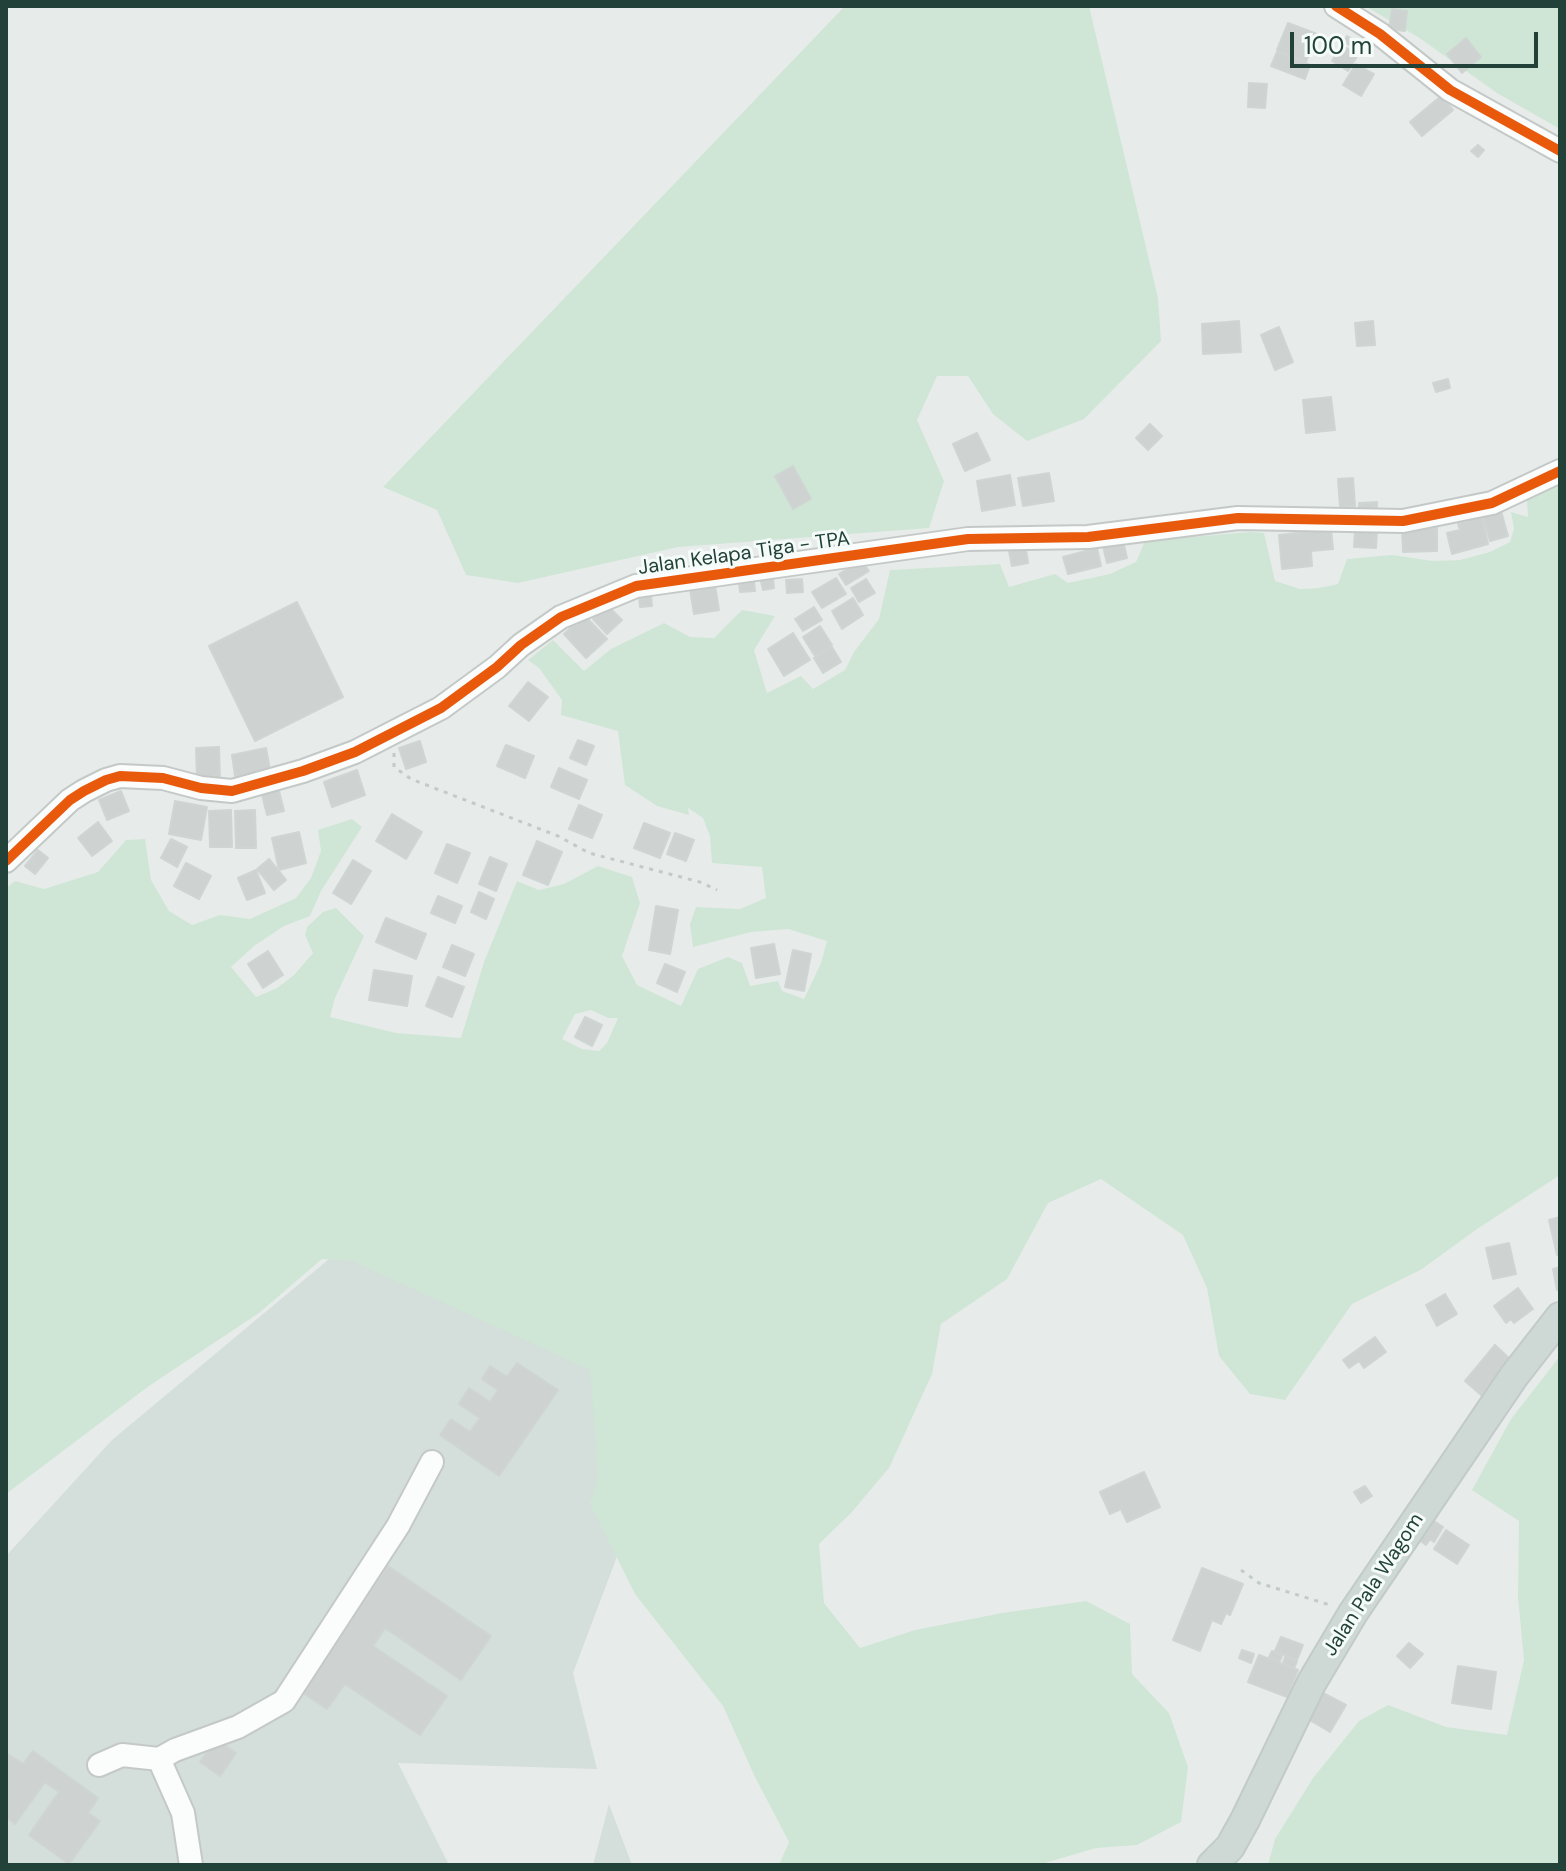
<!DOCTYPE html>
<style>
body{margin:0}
#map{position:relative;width:1566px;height:1871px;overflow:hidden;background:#e7ecea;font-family:"DM Sans",sans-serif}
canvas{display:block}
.frame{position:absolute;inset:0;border:8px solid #224239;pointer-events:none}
.scale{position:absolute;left:1290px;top:32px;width:248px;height:36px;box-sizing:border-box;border:4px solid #224239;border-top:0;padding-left:10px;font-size:24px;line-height:28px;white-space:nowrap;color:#224239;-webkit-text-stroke:6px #f5fbf8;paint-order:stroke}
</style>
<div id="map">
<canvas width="1566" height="1871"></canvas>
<div class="frame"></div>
<div class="scale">100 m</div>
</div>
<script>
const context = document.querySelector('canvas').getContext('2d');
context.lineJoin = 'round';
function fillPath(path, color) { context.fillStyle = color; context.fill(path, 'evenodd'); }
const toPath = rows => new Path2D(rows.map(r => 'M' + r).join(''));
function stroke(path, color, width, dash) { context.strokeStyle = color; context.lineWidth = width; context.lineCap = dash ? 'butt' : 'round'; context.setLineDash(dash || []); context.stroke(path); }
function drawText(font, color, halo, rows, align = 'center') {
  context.font = font + ' "DM Sans",sans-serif'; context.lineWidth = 6; context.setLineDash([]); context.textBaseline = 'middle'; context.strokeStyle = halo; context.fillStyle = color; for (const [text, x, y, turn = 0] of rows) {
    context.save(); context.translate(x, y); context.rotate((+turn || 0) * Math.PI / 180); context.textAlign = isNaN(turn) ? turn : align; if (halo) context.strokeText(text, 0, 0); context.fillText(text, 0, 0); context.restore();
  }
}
fillPath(toPath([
 [347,1244,500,1250,658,1448,573,1673,597,1769,398,1763,449,1865,6,1865,6,1556,112,1440],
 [609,1804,632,1865,593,1865]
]), '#d4deda');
fillPath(toPath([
 [845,6,1089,6,1158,298,1161,341,1084,419,1027,441,993,414,968,376,937,376,917,420,944,481,929,528,678,547,518,583,466,575,437,510,383,487],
 [1365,6,1560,6,1560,129,1497,93,1418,37],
 [1560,484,1560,1175,1477,1229,1422,1269,1352,1304,1285,1400,1250,1394,1219,1356,1207,1288,1183,1235,1101,1179,1048,1203,1007,1279,941,1324,932,1374,889,1468,851,1513,819,1544,824,1603,860,1648,915,1630,1002,1613,1086,1601,1130,1624,1132,1674,1169,1713,1188,1767,1181,1822,1137,1845,1096,1848,1038,1865,779,1865,789,1842,755,1777,723,1706,635,1594,590,1504,598,1475,590,1370,352,1261,322,1259,259,1313,149,1386,6,1494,6,888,15,881,44,889,98,872,126,840,145,839,151,880,169,911,192,925,220,915,250,919,296,898,311,878,321,851,318,830,352,819,362,827,321,891,310,916,284,926,254,946,231,967,256,997,277,988,294,975,313,953,305,935,307,927,323,912,336,908,364,936,335,998,330,1017,396,1033,461,1038,484,962,517,881,539,890,564,884,598,866,632,877,640,903,622,956,637,985,681,1006,698,969,728,957,742,963,750,986,778,981,782,991,804,999,821,963,827,941,788,929,751,932,693,947,690,924,696,907,740,909,766,898,762,867,712,863,710,836,703,818,688,808,689,815,657,806,625,785,618,731,561,715,562,700,539,668,528,660,553,640,584,671,611,649,664,623,690,637,714,638,742,610,775,616,754,650,767,693,801,676,813,689,845,670,854,652,879,619,890,570,1000,564,1009,587,1055,574,1068,583,1110,574,1136,562,1145,541,1250,532,1264,533,1275,581,1300,589,1319,588,1338,584,1347,559,1392,555,1433,561,1460,560,1490,552,1510,542,1514,529,1511,512,1528,517,1527,500],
 [591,1010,608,1018,618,1018,607,1043,599,1051,582,1049,562,1039,575,1014],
 [1560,1356,1560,1865,1268,1865,1275,1839,1313,1778,1359,1721,1388,1705,1446,1727,1507,1735,1524,1660,1518,1597,1519,1521,1472,1490,1511,1419]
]), '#cfe6d6');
const building = toPath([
 [1392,9,1407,11,1405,31,1389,29,1392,9],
 [1288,23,1317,34,1306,62,1277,50,1288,23],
 [1347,36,1356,42,1352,47,1344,42,1347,36],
 [1466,38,1481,57,1462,73,1447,54,1466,38],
 [1342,45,1358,55,1348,71,1332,61,1342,45],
 [1277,52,1310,65,1305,79,1271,66,1277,52],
 [1356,64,1374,74,1361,96,1343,85,1356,64],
 [1249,83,1267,84,1265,108,1248,107,1249,83],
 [1441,96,1453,110,1422,136,1410,122,1441,96],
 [1478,145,1484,150,1478,157,1471,151,1478,145],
 [1239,321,1241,352,1203,354,1202,324,1239,321],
 [1373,321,1375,345,1357,346,1355,323,1373,321],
 [1279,327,1293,362,1275,370,1261,335,1279,327],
 [1448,379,1450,388,1436,392,1433,383,1448,379],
 [1331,397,1335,430,1306,433,1303,400,1331,397],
 [1150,424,1162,436,1148,450,1136,438,1150,424],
 [977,433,990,460,965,471,953,444,977,433],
 [793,466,811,499,793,509,775,476,793,466],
 [1049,473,1054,501,1023,506,1018,478,1049,473],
 [1010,475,1015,505,982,511,977,481,1010,475],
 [1353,478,1355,506,1340,507,1338,479,1353,478],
 [1377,502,1377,512,1359,513,1359,503,1377,502],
 [1501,511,1508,536,1490,541,1483,515,1501,511],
 [1482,517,1488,544,1452,554,1447,533,1460,530,1458,524,1482,517],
 [1437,528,1437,551,1403,552,1402,529,1437,528],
 [1331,529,1333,549,1311,551,1312,566,1282,569,1279,535,1331,529],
 [1355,530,1377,531,1376,548,1354,547,1355,530],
 [1123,541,1127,558,1107,563,1103,546,1123,541],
 [1025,543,1028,563,1012,566,1008,546,1025,543],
 [1097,548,1101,566,1068,574,1063,557,1097,548],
 [861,560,869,571,846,585,839,574,861,560],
 [836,578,846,594,822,608,812,592,836,578],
 [773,579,774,588,763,590,761,581,773,579],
 [802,579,803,592,787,593,786,580,802,579],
 [866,579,875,593,859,602,851,588,866,579],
 [754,581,755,591,740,592,739,582,754,581],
 [715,585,719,610,694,614,690,589,715,585],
 [651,595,652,606,640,607,639,596,651,595],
 [853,598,863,615,842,629,832,611,853,598],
 [297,602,343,697,255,741,209,646,297,602],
 [607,605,622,620,607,634,593,619,607,605],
 [814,607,822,620,803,631,795,619,814,607],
 [584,615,607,639,586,658,564,634,584,615],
 [820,626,832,645,815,656,803,637,820,626],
 [793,633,810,660,784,676,768,649,793,633],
 [832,647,841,662,823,673,814,658,832,647],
 [528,682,548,697,529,721,509,706,528,682],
 [578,740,594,746,586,765,570,758,578,740],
 [420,741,426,762,406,769,399,748,420,741],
 [506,745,534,756,525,778,497,766,506,745],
 [219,747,220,780,197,780,196,748,219,747],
 [266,748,270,770,235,776,232,755,266,748],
 [559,768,587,780,579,799,551,787,559,768],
 [357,770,365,795,332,807,324,782,357,770],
 [121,791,129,811,107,820,99,800,121,791],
 [279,791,284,811,267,815,262,795,279,791],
 [175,801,207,807,201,840,169,834,175,801],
 [579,805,602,815,592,838,569,829,579,805],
 [231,810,232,847,210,847,209,811,231,810],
 [255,810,256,848,236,848,235,811,255,810],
 [392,814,422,832,406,859,376,841,392,814],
 [98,822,112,841,92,856,78,838,98,822],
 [644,823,670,833,660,858,634,848,644,823],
 [299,832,306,863,279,870,272,838,299,832],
 [675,833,694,840,686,861,667,854,675,833],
 [171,839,187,847,177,867,161,858,171,839],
 [537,841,562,852,548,885,523,875,537,841],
 [447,844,470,853,457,883,435,873,447,844],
 [38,850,48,858,35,874,25,866,38,850],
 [490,857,507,864,496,891,479,884,490,857],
 [269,859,286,880,274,890,257,869,269,859],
 [353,860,371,871,351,904,333,893,353,860],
 [186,863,211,876,199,899,174,886,186,863],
 [256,870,265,893,247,900,238,878,256,870],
 [479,892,494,899,486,919,471,912,479,892],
 [438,896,462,906,455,923,431,913,438,896],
 [656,906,678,910,670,954,649,950,656,906],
 [386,918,426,934,416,959,376,942,386,918],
 [774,944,780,974,756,978,751,948,774,944],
 [452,945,474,954,465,976,443,967,452,945],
 [793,950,811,954,804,991,785,987,793,950],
 [268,951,283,975,263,988,248,964,268,951],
 [665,964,685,972,677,992,657,983,665,964],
 [374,970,412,976,407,1006,369,1000,374,970],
 [438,977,464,987,452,1017,426,1006,438,977],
 [585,1017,602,1025,592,1046,575,1037,585,1017],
 [1560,1217,1560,1254,1557,1255,1549,1220,1560,1217],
 [1509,1243,1516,1274,1493,1279,1486,1248,1509,1243],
 [1560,1267,1560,1289,1557,1290,1553,1269,1560,1267],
 [1518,1288,1533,1309,1514,1323,1511,1319,1506,1323,1494,1306,1518,1288],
 [1445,1294,1457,1314,1437,1326,1426,1305,1445,1294],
 [1375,1337,1386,1352,1364,1368,1359,1361,1349,1368,1343,1360,1375,1337],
 [1495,1345,1511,1360,1481,1395,1465,1381,1495,1345],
 [517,1363,558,1390,499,1476,440,1435,451,1419,470,1432,480,1418,459,1404,469,1388,490,1402,498,1390,482,1379,490,1366,507,1377,517,1363],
 [1144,1472,1160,1507,1127,1522,1121,1509,1110,1514,1100,1492,1144,1472],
 [1365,1486,1372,1496,1361,1503,1354,1492,1365,1486],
 [1428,1517,1443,1527,1434,1542,1430,1539,1426,1545,1415,1537,1428,1517],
 [1446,1530,1469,1545,1457,1564,1434,1549,1446,1530],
 [388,1566,491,1636,461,1680,385,1628,373,1646,447,1696,420,1735,345,1684,327,1709,300,1691,336,1643,328,1638,355,1599,362,1604,388,1566],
 [1202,1568,1243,1584,1230,1615,1226,1613,1221,1624,1212,1620,1200,1651,1173,1640,1202,1568],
 [1281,1637,1303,1645,1297,1660,1275,1651,1281,1637],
 [1409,1643,1423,1654,1410,1668,1397,1656,1409,1643],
 [1242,1650,1254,1654,1251,1663,1239,1658,1242,1650],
 [1272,1651,1282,1656,1280,1661,1269,1657,1272,1651],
 [1259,1655,1298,1670,1287,1697,1248,1682,1259,1655],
 [1285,1657,1297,1661,1294,1668,1283,1663,1285,1657],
 [1458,1666,1496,1672,1491,1709,1452,1703,1458,1666],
 [1323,1693,1346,1705,1330,1732,1308,1719,1323,1693],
 [216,1739,236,1753,220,1776,200,1762,216,1739],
 [33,1751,98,1798,88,1813,100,1821,69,1864,29,1835,59,1792,45,1782,15,1824,6,1817,6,1753,23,1764,33,1751]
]);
fillPath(building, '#ced3d1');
stroke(building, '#cfd5d3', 2);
const minor = toPath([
 [1336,6,1380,34,1450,90,1560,151],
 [6,861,70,800,84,791,106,780,120,776,163,778,201,788,232,791,303,771,355,752,441,708,497,667,521,645,561,617,636,586,968,539,1088,537,1238,518,1403,521,1492,503,1560,471],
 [159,1759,175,1750,238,1727,284,1701,398,1526,432,1462],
 [99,1765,122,1755,159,1759,183,1813,191,1865]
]);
const major = toPath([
 [1212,1865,1230,1847,1245,1820,1312,1682,1353,1613,1514,1376,1560,1317]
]);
stroke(minor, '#c4c9c7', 26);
stroke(major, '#c2cbc9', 32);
stroke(toPath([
 [394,753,394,767,411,779,558,836,589,853,700,882,717,890],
 [1241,1570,1259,1583,1330,1605]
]), '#c2cbc9', 3, [4, 6]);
stroke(minor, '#fbfcfc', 22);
stroke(major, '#ced8d5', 28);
stroke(toPath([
 [1336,6,1380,34,1450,90,1560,151],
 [6,861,70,800,84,791,106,780,120,776,163,778,201,788,232,791,303,771,355,752,441,708,497,667,521,645,561,617,636,586,968,539,1088,537,1238,518,1403,521,1492,503,1560,471]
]), '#e8590c', 10);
drawText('20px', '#224239', '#f5fbf8', [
 ["Jalan Kelapa Tiga - TPA",744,554,-8],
 ["Jalan Pala Wagom",1374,1585,-57]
]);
</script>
